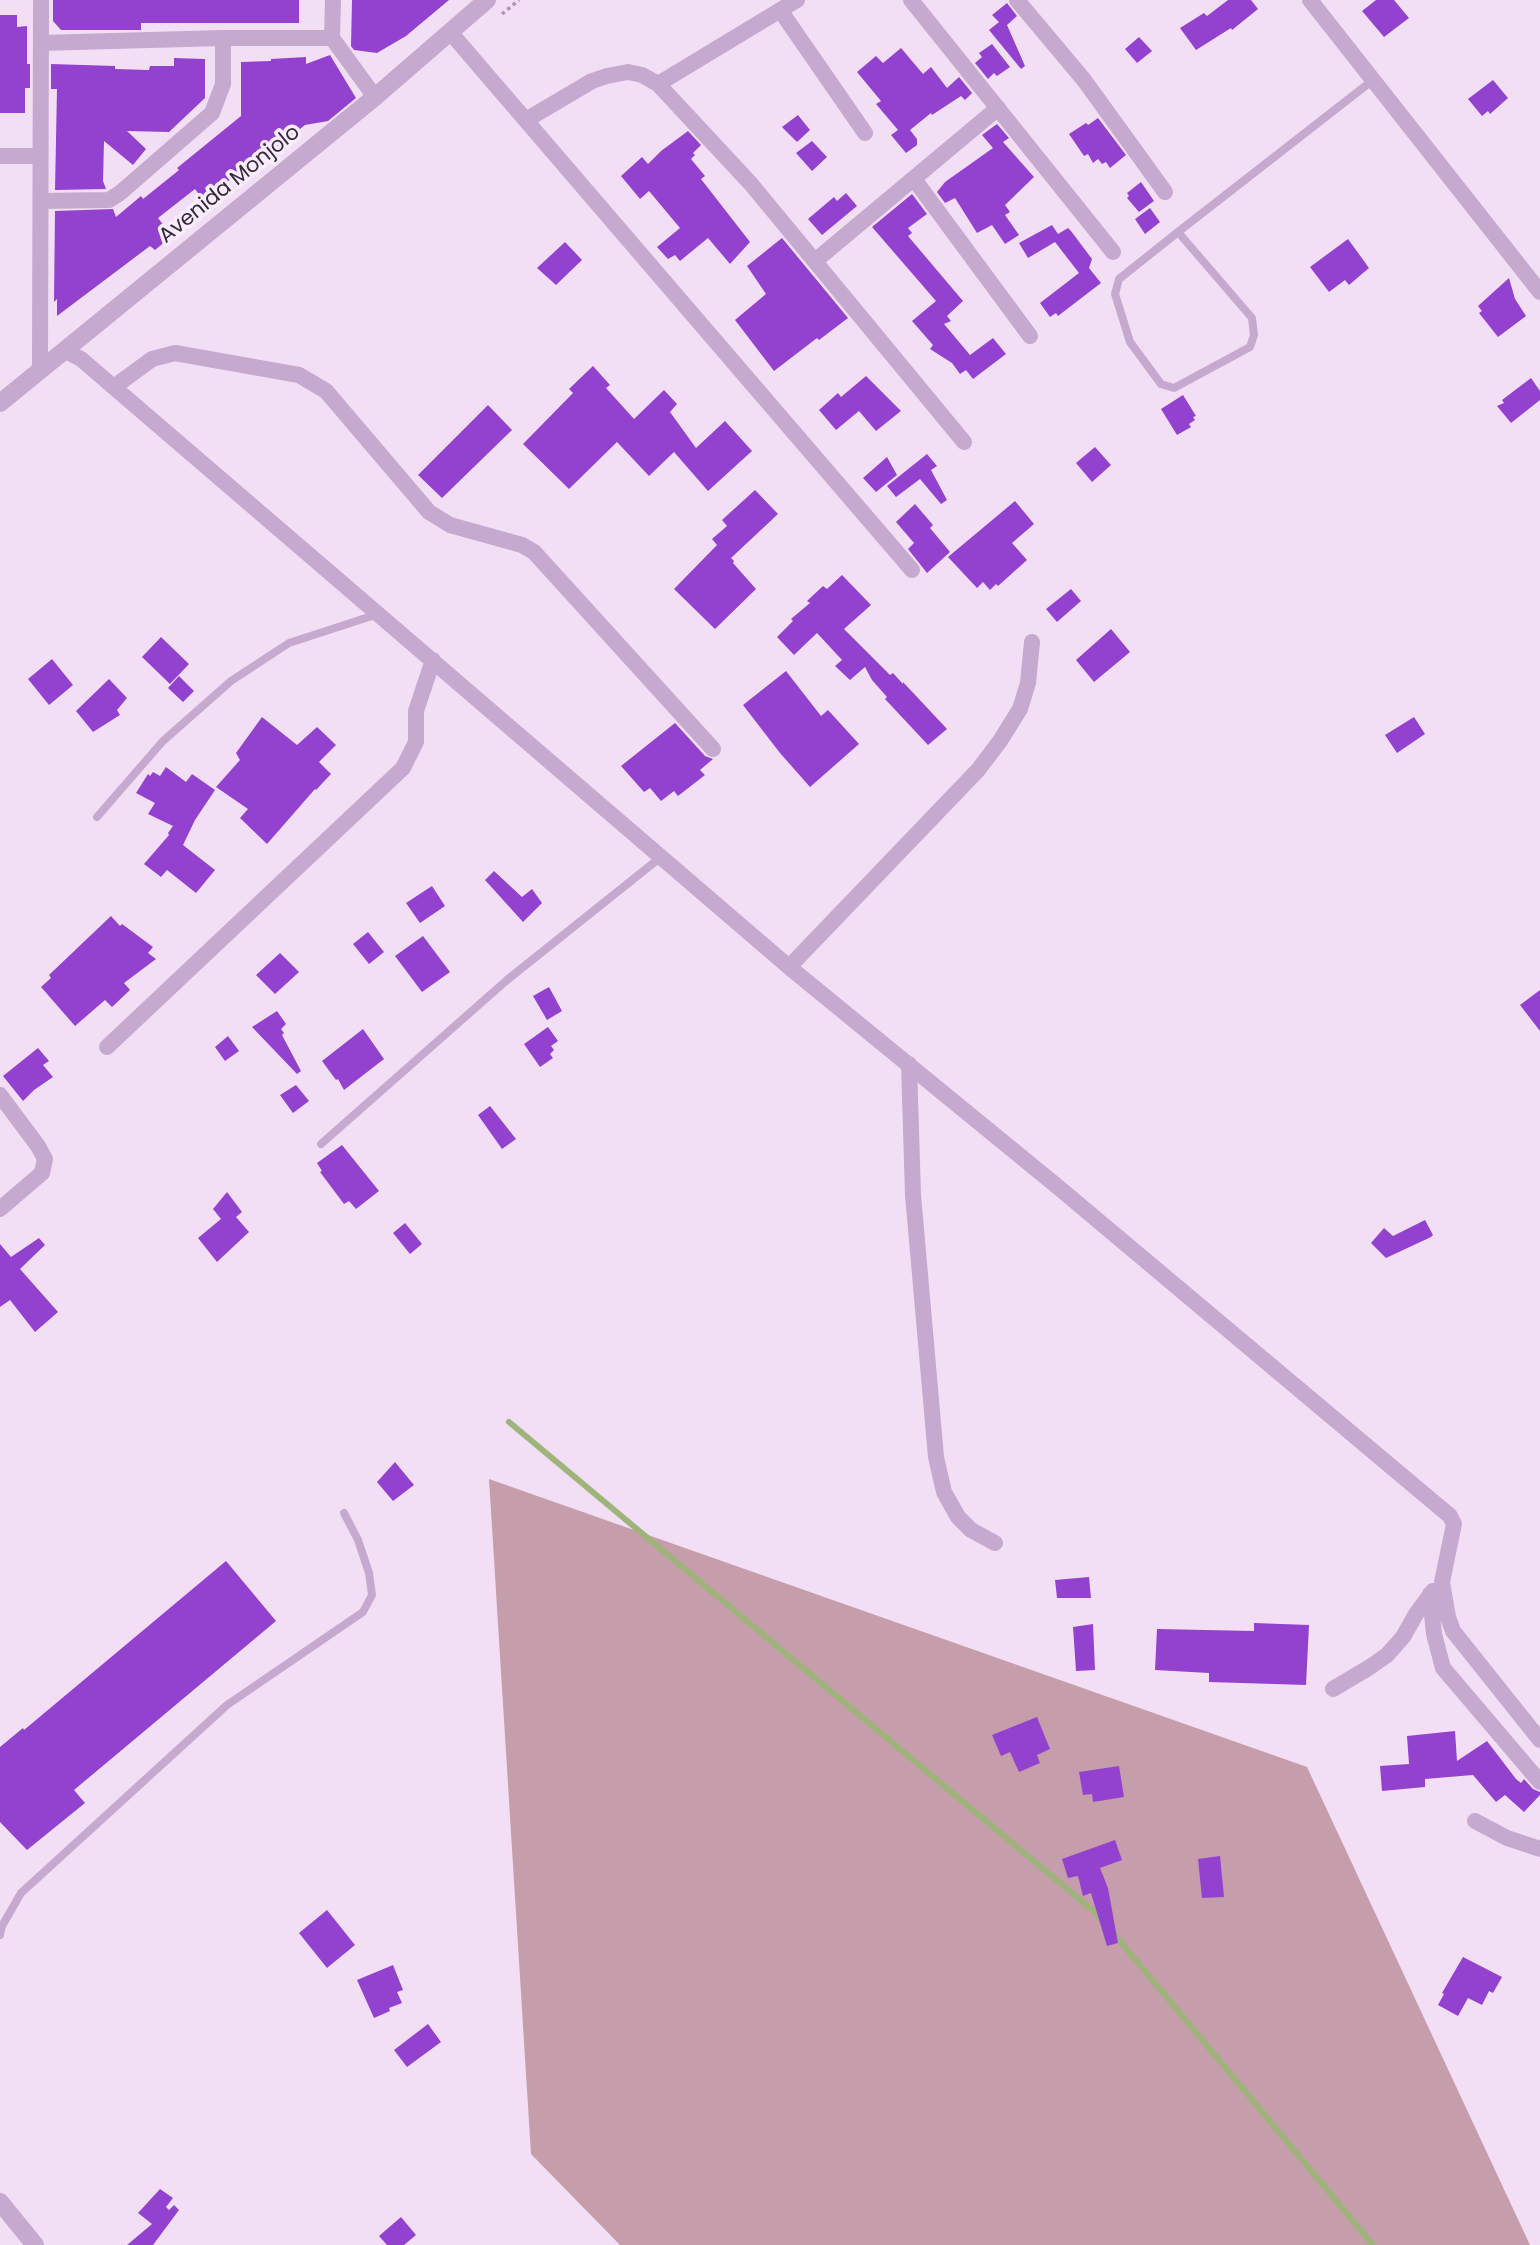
<!DOCTYPE html>
<style>
body{margin:0}
canvas{display:block;background:#f2dff5}
</style>
<canvas width="1540" height="2245"></canvas>
<script>
const context = document.querySelector('canvas').getContext('2d');
context.lineJoin = 'round';
function fillPath(path, color) { context.fillStyle = color; context.fill(path, 'evenodd'); }
const toPath = rows => new Path2D(rows.map(r => 'M' + r).join(''));
function stroke(path, color, width, dash) { context.strokeStyle = color; context.lineWidth = width; context.lineCap = dash ? 'butt' : 'round'; context.setLineDash(dash || []); context.stroke(path); }
function drawText(font, color, halo, rows, align = 'center') {
  context.font = font + ' Poppins,sans-serif'; context.lineWidth = 7; context.setLineDash([]); context.textBaseline = 'middle'; context.strokeStyle = halo; context.fillStyle = color; for (const [text, x, y, turn = 0] of rows) {
    context.save(); context.translate(x, y); context.rotate((+turn || 0) * Math.PI / 180); context.textAlign = isNaN(turn) ? turn : align; if (halo) context.strokeText(text, 0, 0); context.fillText(text, 0, 0); context.restore();
  }
}
fillPath(toPath([
 [489,1479,1307,1767,1530,2245,620,2245,531,2154]
]), '#c69dab');
stroke(toPath([
 [509,1422,1096,1913,1102,1921],
 [1114,1934,1373,2245]
]), '#9fb47b', 6);
fillPath(toPath([
 [53,0,299,0,299,23,141,23,141,30,61,30,53,21],
 [352,0,449,0,406,36,377,53,354,50,351,46],
 [1228,0,1251,0,1258,9,1232,30,1231,28,1196,50,1180,28,1204,13,1207,16],
 [1376,0,1394,0,1409,18,1384,37,1362,11],
 [1007,3,1017,16,1007,25,1025,66,1021,69,989,30,999,22,992,15],
 [0,15,17,15,17,27,27,26,27,64,30,64,30,88,25,88,25,113,0,113],
 [1139,37,1152,51,1137,63,1125,49],
 [992,44,1010,67,997,76,994,73,988,79,975,63,982,57,979,53],
 [901,48,923,74,931,67,947,88,959,77,972,93,965,100,961,96,932,115,931,113,910,130,917,139,917,145,906,153,891,135,898,130,876,104,881,101,857,72,876,56,883,63],
 [330,55,356,98,328,121,305,125,273,151,270,147,204,201,195,189,158,218,172,236,155,250,150,246,57,316,57,299,54,302,55,211,113,209,116,217,141,196,143,199,179,170,177,168,241,116,241,62,271,61,271,59,306,57,306,64],
 [174,58,205,59,205,98,169,132,127,131,146,149,133,165,104,141,103,181,106,189,55,190,57,89,51,89,51,64,115,66,115,69,149,70,150,66,174,66],
 [1493,80,1508,98,1490,114,1488,111,1482,116,1468,99],
 [798,115,810,130,797,142,782,127],
 [1098,118,1126,155,1110,168,1106,162,1102,164,1098,159,1093,163,1088,154,1084,156,1069,134,1086,123,1088,125],
 [997,124,1009,138,1003,142,1034,177,1005,205,1010,212,1005,215,1019,235,1005,244,992,225,977,233,955,198,945,203,937,192,945,182,993,148,982,135],
 [688,131,701,145,693,153,695,155,691,159,705,176,701,179,750,242,730,264,708,238,680,261,675,255,668,259,657,247,680,228,649,191,640,199,621,176,642,157,648,164,661,151],
 [812,141,827,157,812,171,796,153],
 [1141,182,1154,201,1139,212,1127,198,1129,196,1127,193],
 [846,193,857,206,822,235,808,219,834,197,837,201],
 [912,194,927,214,908,228,912,233,908,236,963,301,947,316,951,321,944,324,970,355,993,338,1006,354,973,379,966,370,960,374,952,363,930,349,933,345,912,321,936,301,872,227],
 [1150,208,1160,222,1145,234,1135,219],
 [1052,225,1058,234,1068,228,1071,231,1092,259,1089,268,1101,283,1058,316,1056,313,1050,317,1040,303,1079,273,1055,242,1028,258,1019,243],
 [782,238,848,318,819,340,817,338,774,371,735,320,766,294,747,266],
 [1348,239,1369,268,1349,285,1345,280,1329,292,1310,267],
 [565,242,582,260,556,285,537,268],
 [1509,278,1515,299,1526,316,1498,337,1479,313,1482,311,1478,306],
 [593,366,610,385,606,388,634,419,664,390,677,404,670,412,696,448,725,421,752,451,708,491,674,452,649,476,617,442,569,489,523,444,573,393,569,389],
 [866,376,901,411,876,431,859,411,836,430,819,410,838,393,841,397],
 [1531,378,1540,391,1540,400,1511,423,1497,406,1504,403,1502,400],
 [1183,395,1196,416,1193,417,1195,420,1189,424,1191,427,1177,435,1161,409],
 [488,405,512,430,442,498,418,475],
 [1095,447,1111,465,1092,482,1076,463],
 [927,454,937,466,931,470,947,500,941,504,920,479,896,497,887,486],
 [887,457,897,475,876,492,863,478],
 [755,490,778,514,731,558,734,561,733,563,756,589,715,629,674,589,717,545,712,539,727,526,722,520],
 [1015,501,1034,524,1012,543,1027,560,998,586,996,584,990,590,983,582,977,588,948,557],
 [915,504,933,525,930,528,950,552,927,573,908,549,914,543,896,522],
 [842,575,871,605,844,629,890,675,893,673,903,684,903,682,947,729,928,745,885,699,887,697,872,680,865,667,850,680,835,666,842,660,817,633,794,655,777,637,793,621,791,619,810,603,807,601,823,586,827,589],
 [1071,589,1081,601,1057,622,1046,609],
 [1111,629,1130,652,1094,682,1076,660],
 [161,637,189,664,170,684,142,657],
 [52,659,73,685,49,705,28,679],
 [786,671,821,716,828,710,859,744,810,787,780,753,743,705],
 [179,676,194,691,183,702,168,688],
 [109,679,127,698,117,710,120,715,93,732,76,711],
 [262,717,297,745,317,727,336,745,319,762,331,774,316,790,315,789,267,844,240,818,248,809,216,787,240,760,236,753],
 [1414,717,1425,734,1397,753,1385,735],
 [675,723,705,756,713,759,700,770,705,775,678,796,674,791,661,801,650,788,644,792,621,766],
 [166,767,186,782,192,774,215,790,195,820,183,845,215,870,196,893,167,870,161,877,144,864,169,835,168,833,173,826,148,814,155,803,136,793,148,774,150,776,153,772,160,776],
 [494,871,522,897,532,889,542,903,523,922,485,880],
 [432,886,445,906,420,923,406,903],
 [111,916,120,926,122,924,153,947,148,953,156,959,124,983,130,990,112,1007,105,1000,75,1026,41,987,51,978,49,975],
 [368,932,384,952,369,964,353,944],
 [423,936,450,972,422,992,395,956],
 [280,953,299,972,275,994,256,975],
 [549,987,562,1011,547,1020,533,996],
 [1540,990,1540,1031,1520,1005],
 [277,1011,286,1024,281,1029,284,1033,282,1035,301,1071,297,1074,252,1027],
 [548,1027,558,1041,551,1046,554,1050,550,1054,553,1058,540,1067,524,1044],
 [363,1029,384,1059,344,1090,338,1079,336,1080,322,1061],
 [228,1036,239,1051,225,1061,215,1047],
 [38,1048,49,1061,43,1065,53,1077,34,1090,23,1101,3,1076],
 [296,1085,309,1101,293,1113,280,1095],
 [490,1106,516,1139,502,1149,478,1115],
 [342,1145,379,1191,356,1209,349,1201,344,1204,320,1172,322,1171,317,1163],
 [227,1192,242,1212,236,1217,249,1232,217,1262,198,1238,221,1219,213,1209],
 [1425,1220,1433,1235,1431,1237,1386,1258,1371,1243,1384,1228,1393,1236],
 [405,1223,422,1244,410,1254,393,1233],
 [39,1238,45,1245,20,1269,58,1312,35,1332,10,1300,0,1307,0,1244,11,1257],
 [395,1462,414,1485,393,1501,377,1482],
 [226,1561,276,1621,74,1790,85,1803,27,1850,0,1822,0,1747,23,1728,24,1730],
 [1089,1577,1091,1598,1057,1598,1055,1580],
 [1254,1623,1309,1625,1306,1685,1209,1682,1209,1673,1155,1670,1157,1629,1254,1631],
 [1093,1624,1095,1670,1076,1671,1073,1627],
 [1037,1717,1050,1749,1037,1755,1040,1763,1019,1772,1010,1752,1001,1756,992,1735],
 [1455,1731,1457,1761,1487,1741,1516,1779,1521,1783,1524,1779,1533,1789,1540,1792,1540,1795,1524,1812,1505,1795,1496,1802,1473,1775,1425,1779,1425,1787,1382,1791,1380,1766,1409,1764,1407,1736],
 [1119,1766,1124,1797,1093,1802,1092,1794,1083,1795,1079,1772],
 [1115,1840,1122,1860,1100,1868,1108,1888,1118,1943,1107,1946,1091,1893,1083,1896,1078,1876,1068,1878,1062,1859],
 [1220,1856,1224,1897,1202,1898,1198,1859],
 [327,1910,355,1945,327,1968,299,1933],
 [1463,1957,1502,1977,1493,1993,1489,1991,1482,2005,1468,1998,1458,2016,1438,2005,1444,1994,1442,1993],
 [393,1965,403,1990,397,1992,402,2003,389,2008,390,2011,374,2018,357,1980],
 [428,2024,441,2042,407,2067,394,2050],
 [160,2189,173,2198,166,2207,169,2210,174,2205,179,2210,153,2245,127,2245,152,2224,138,2213],
 [401,2217,416,2235,404,2245,387,2245,379,2236]
]), '#9342cf');
stroke(toPath([
 [502,14,519,0]
]), '#b193ba', 3.5, [3.5, 3.5]);
stroke(toPath([
 [1178,232,1252,318,1254,335,1250,347,1174,388,1161,384,1130,342,1115,294,1119,279,1178,232,1373,80],
 [97,817,163,741,231,681,289,643,378,614],
 [321,1144,507,980,661,857],
 [0,1935,2,1926,21,1893,227,1705,363,1612,372,1595,369,1573,358,1540,344,1513]
]), '#c6a9ce', 8);
stroke(toPath([
 [911,0,1113,252],
 [1017,0,1084,80,1165,192],
 [1310,0,1540,292],
 [780,10,865,133],
 [450,32,912,570],
 [332,38,375,97],
 [41,43,223,38,332,38,333,0],
 [658,84,797,0],
 [526,120,592,81,607,76,628,72,642,75,658,84,751,184,964,442],
 [0,156,39,156],
 [914,179,1030,336],
 [41,201,109,200,120,193,212,113,223,84,223,38],
 [815,261,998,108],
 [64,350,81,359,789,967,1058,1187,1450,1516,1454,1524,1442,1582,1448,1617,1453,1631,1540,1740],
 [40,370,41,0],
 [114,387,152,359,175,353,299,375,326,391,429,512,450,525,522,545,534,552,713,749],
 [789,967,978,770,1000,741,1020,709,1028,683,1032,642],
 [107,1047,403,768,416,742,416,711,433,660],
 [909,1064,913,1195,936,1457,944,1492,958,1517,971,1530,995,1543],
 [0,1095,38,1146,45,1159,42,1173,0,1209],
 [1430,1594,1434,1634,1443,1668,1540,1782],
 [1333,1689,1370,1667,1387,1655,1403,1637,1416,1614,1433,1591],
 [1475,1821,1507,1838,1540,1849]
]), '#c6a9ce', 16);
stroke(toPath([
 [0,403,375,97,487,0],
 [0,2202,35,2245]
]), '#c6a9ce', 18);
drawText('21px', '#35293b', '#f9ecfc', [
 ["Avenida Monjolo",230,185,-39]
]);
</script>
